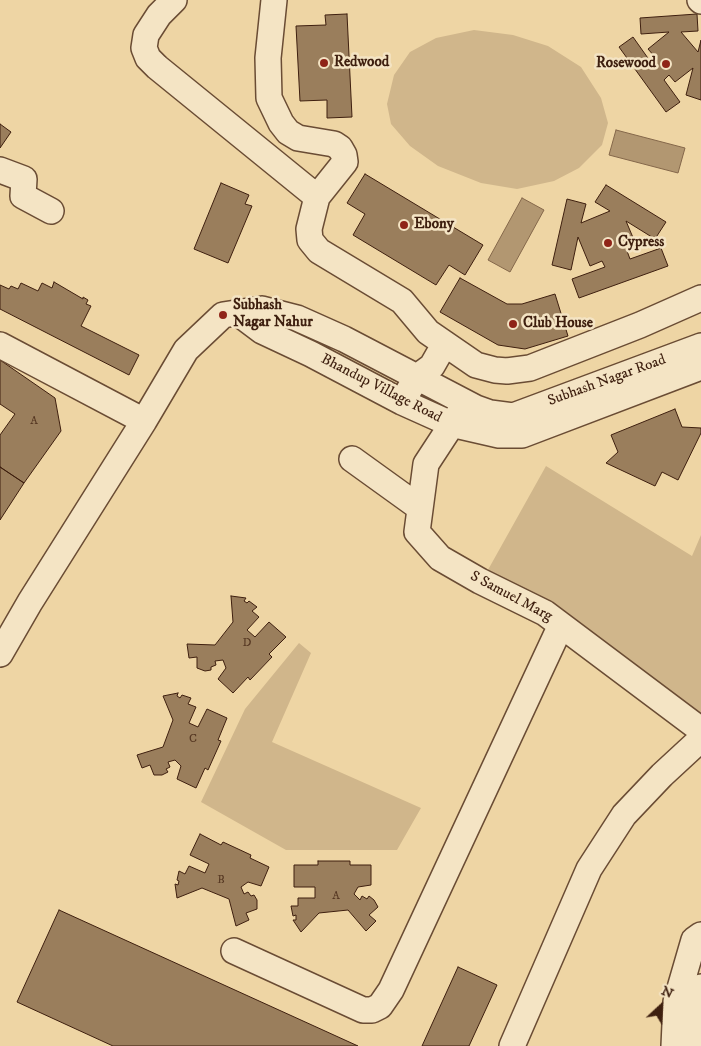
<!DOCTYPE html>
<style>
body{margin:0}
#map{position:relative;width:701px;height:1046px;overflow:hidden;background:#eed5a4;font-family:"IM FELL DW Pica",serif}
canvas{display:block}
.north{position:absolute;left:636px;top:981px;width:50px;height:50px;-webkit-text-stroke:4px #f4e4c4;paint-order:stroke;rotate:25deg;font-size:14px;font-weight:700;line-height:20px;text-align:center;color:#3e1f0f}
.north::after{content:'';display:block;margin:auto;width:18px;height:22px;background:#3e1f0f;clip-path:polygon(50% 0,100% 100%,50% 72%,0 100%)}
</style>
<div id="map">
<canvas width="701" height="1046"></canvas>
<div class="north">N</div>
</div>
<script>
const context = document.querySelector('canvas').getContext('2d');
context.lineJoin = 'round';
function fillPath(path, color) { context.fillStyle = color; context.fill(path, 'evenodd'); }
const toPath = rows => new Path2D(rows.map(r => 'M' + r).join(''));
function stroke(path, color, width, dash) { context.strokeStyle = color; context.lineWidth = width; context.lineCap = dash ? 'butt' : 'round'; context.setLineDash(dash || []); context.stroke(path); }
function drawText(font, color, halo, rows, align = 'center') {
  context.font = font + ' "IM FELL DW Pica",serif'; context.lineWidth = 5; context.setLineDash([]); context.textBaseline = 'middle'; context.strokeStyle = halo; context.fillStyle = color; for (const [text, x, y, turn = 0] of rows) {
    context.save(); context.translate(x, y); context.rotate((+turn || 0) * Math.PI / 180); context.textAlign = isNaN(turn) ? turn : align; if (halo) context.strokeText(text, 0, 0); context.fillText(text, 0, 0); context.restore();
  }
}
fillPath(toPath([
 [474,30,513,35,548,46,581,67,601,98,608,123,602,145,579,168,554,181,517,189,481,183,438,166,410,146,391,124,387,104,394,75,410,52,436,38],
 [546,466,692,556,701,535,701,721,484,577],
 [299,643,311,653,272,742,421,808,397,850,286,850,201,802,245,709]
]), '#d0b68b');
const water = toPath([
 [616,130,685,148,678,173,609,155,616,130],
 [522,198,544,210,510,272,488,260,522,198]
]);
fillPath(water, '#b29771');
stroke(water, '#84674a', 1);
const building = toPath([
 [347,14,352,117,327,118,327,100,300,101,296,26,326,25,325,15,347,14],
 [697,14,698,31,681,32,698,52,701,40,701,100,686,95,693,68,675,82,669,75,664,80,680,102,666,112,619,47,633,37,650,61,655,57,648,49,669,32,641,34,640,18,697,14],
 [0,124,11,132,0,148,0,124],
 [365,174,483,245,465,275,449,265,436,285,353,235,365,214,347,203,365,174],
 [221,183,249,195,245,204,252,206,228,263,194,249,221,183],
 [606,185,666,222,655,239,626,221,637,247,627,251,630,259,661,248,668,266,579,298,572,279,605,267,602,261,590,266,578,237,571,270,552,265,567,199,586,204,581,223,610,211,595,202,606,185],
 [460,278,507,304,522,304,555,294,568,336,525,349,498,345,440,312,460,278],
 [54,282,83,299,83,297,88,300,86,304,91,306,81,326,139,355,129,375,0,309,0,285,9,289,11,286,18,289,21,283,38,291,42,283,52,288,54,282],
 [0,360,55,398,61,431,24,483,0,467,0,435,15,414,0,404,0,360],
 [675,409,682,427,701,428,701,433,678,480,662,472,655,486,606,463,618,452,611,435,675,409],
 [0,467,24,483,0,520,0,467],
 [231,596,246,598,244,601,247,603,249,601,257,607,252,611,259,617,247,630,255,637,269,622,286,637,269,654,272,657,250,680,248,677,233,693,218,679,226,668,223,660,215,661,216,665,211,667,211,670,205,671,197,668,197,657,189,658,187,644,215,645,233,622,231,596],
 [178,693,177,696,180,698,182,695,191,698,188,704,196,707,189,723,198,727,207,709,227,718,218,740,221,741,208,770,205,768,196,788,177,779,181,766,175,760,168,762,170,767,166,769,168,772,162,775,154,775,150,765,142,768,137,755,163,747,173,720,163,696,178,693],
 [200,834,221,845,223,842,251,855,250,858,269,867,261,886,248,882,241,887,244,894,248,892,251,896,254,895,257,900,257,909,246,913,249,920,236,926,229,899,202,888,177,898,175,884,178,885,179,881,177,880,179,871,185,874,189,866,205,873,209,864,190,855,200,834],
 [318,861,350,861,350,865,371,865,371,885,358,887,354,894,360,900,362,896,367,899,369,896,374,900,378,907,369,915,376,921,366,931,348,910,319,913,301,932,293,920,296,920,296,915,293,916,291,906,298,906,298,898,315,898,315,887,294,887,294,865,318,865,318,861],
 [59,910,358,1046,113,1046,17,1002,59,910],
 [458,967,497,985,469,1046,422,1046,458,967]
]);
fillPath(building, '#9a7e5c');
stroke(building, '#3e1f0f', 1);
const minor = toPath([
 [174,0,159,15,146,35,144,48,148,58,157,67,317,197],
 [274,0,268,58,269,98,281,123,288,132,298,138,334,144,340,148,344,155,345,162,317,197,309,229,310,240,319,251,402,301,428,332,476,365,495,370,507,371,530,368,640,325,701,298],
 [700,0,701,1],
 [0,170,24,179,23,196,51,211],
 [238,313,262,331,311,354,402,402,451,424,499,435,522,435,701,367],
 [0,345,144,421],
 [409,390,417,377,432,366,440,352],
 [460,412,426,464,417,532,440,558,480,581,545,613,701,730],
 [352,459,420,508],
 [0,654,30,602,144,421,186,350,223,315,262,309,297,318,344,339,476,408,490,413,513,416,701,346],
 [234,951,363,1010,372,1010,380,1006,391,990,561,625],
 [512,1046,589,869,624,815,662,775,701,739],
 [674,1046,676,1002,694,940,701,935],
 [694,1046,697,1003,701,987]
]);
stroke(minor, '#6a4c34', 28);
stroke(minor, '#f4e4c4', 25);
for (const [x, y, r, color] of [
 [324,63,5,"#8f2418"],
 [666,64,5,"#8f2418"],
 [404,225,5,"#8f2418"],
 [608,243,5,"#8f2418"],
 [223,315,5,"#8f2418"],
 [513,324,5,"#8f2418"]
]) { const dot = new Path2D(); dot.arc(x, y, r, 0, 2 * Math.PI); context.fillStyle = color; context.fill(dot); stroke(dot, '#f4e4c4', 2); }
drawText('12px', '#553722', null, [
 ["A",34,422],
 ["D",247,644],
 ["C",193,740],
 ["B",221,881],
 ["A",336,897]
]);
drawText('bold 15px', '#3e1f0f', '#f4e4c4', [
 ["Redwood",334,63],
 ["Rosewood",656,64,"right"],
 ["Ebony",414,225],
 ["Cypress",618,243],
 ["Subhash",233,306],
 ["Nagar Nahur",233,323],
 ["Club House",523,324]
], 'left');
drawText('15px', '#3e1f0f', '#f4e4c4', [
 ["Subhash Nagar Road",607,381,-20],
 ["Bhandup Village Road",381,389,27],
 ["S Samuel Marg",511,597,28]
]);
</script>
